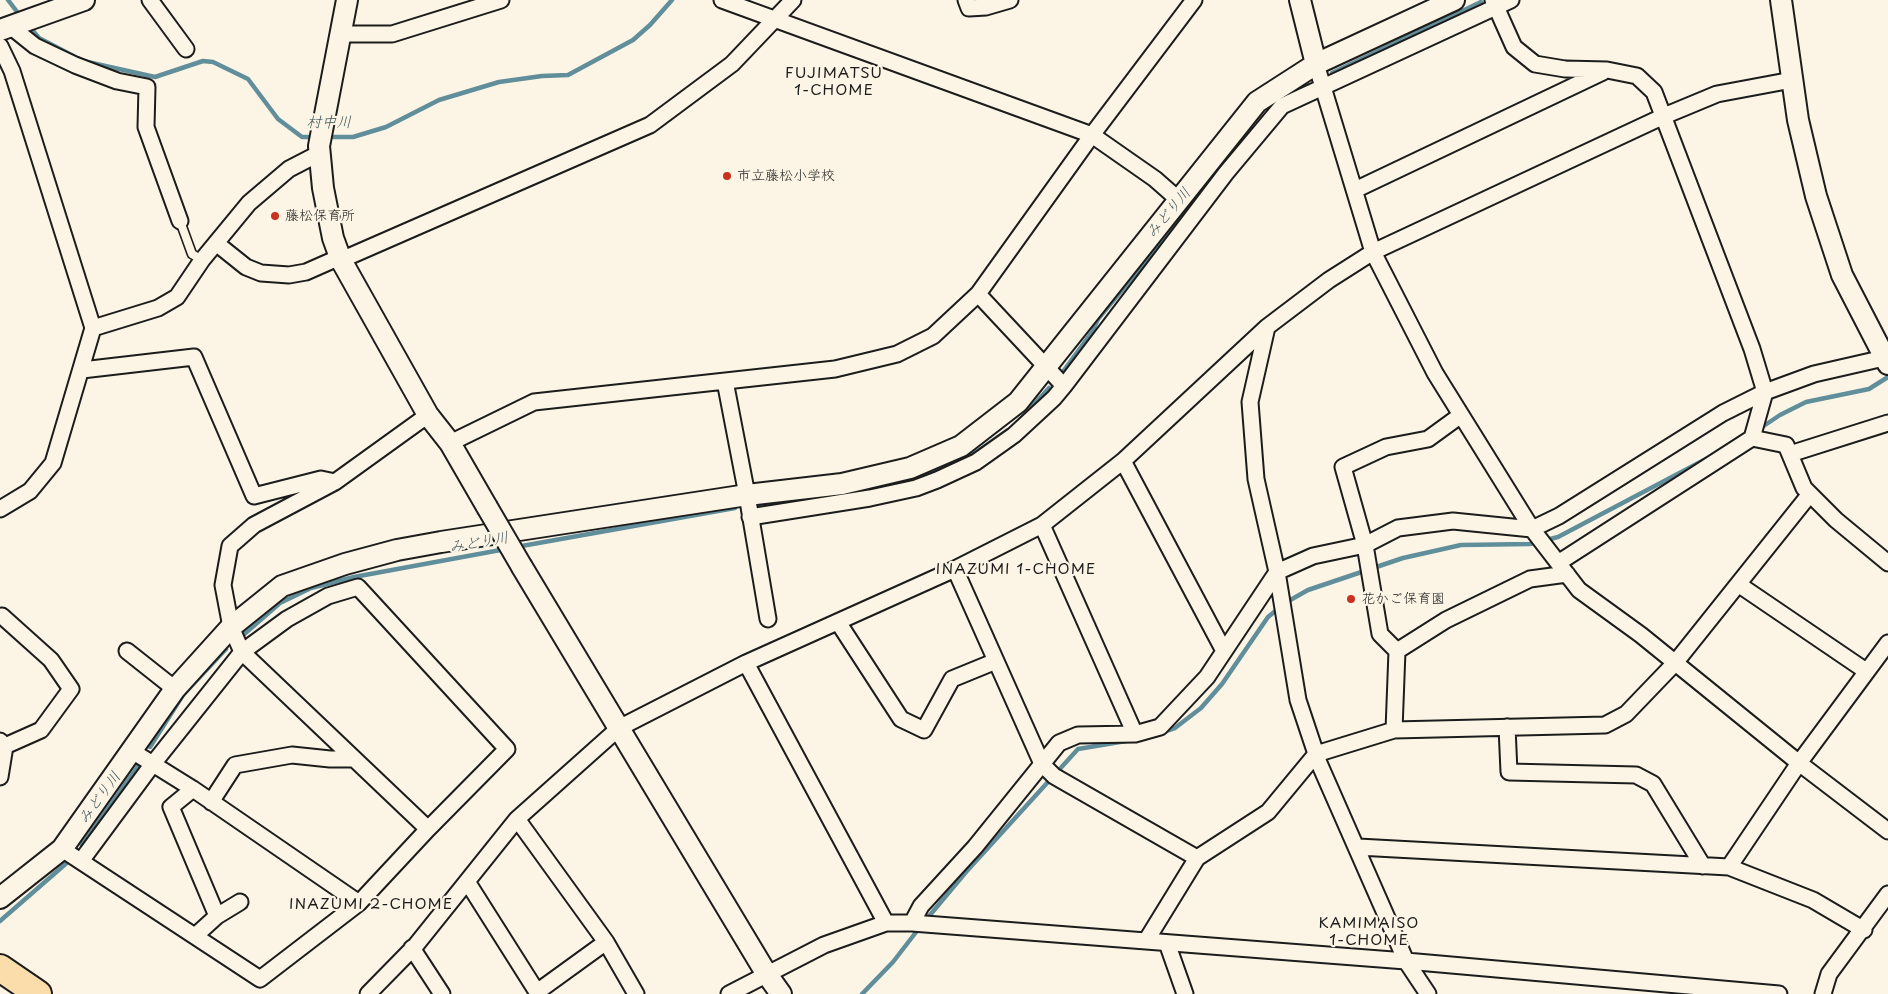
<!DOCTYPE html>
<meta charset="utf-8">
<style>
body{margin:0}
canvas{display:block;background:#fcf5e5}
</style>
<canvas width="1888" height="994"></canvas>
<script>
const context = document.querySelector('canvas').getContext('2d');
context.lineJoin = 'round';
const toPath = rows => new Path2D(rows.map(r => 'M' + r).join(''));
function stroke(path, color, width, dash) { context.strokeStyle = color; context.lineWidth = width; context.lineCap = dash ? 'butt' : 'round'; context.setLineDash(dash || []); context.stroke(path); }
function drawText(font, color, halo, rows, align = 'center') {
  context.font = font + ' "Playpen Sans","Klee One",sans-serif'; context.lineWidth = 4.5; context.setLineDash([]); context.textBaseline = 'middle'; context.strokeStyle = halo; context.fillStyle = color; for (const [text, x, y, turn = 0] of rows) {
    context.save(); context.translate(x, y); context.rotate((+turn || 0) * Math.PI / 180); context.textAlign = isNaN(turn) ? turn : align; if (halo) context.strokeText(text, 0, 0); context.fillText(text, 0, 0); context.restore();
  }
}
stroke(toPath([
 [8,0,21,17],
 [28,25,39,38,83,61,155,77,203,61,213,62,248,79,278,119,302,137,316,137],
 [1332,73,1481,2],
 [1292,93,1309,85],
 [326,137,353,137,386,127,439,100,499,82,542,76,568,75,633,40,650,25,672,0],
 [1062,373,1092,332,1098,319,1199,197],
 [1016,424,1049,388],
 [1759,429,1780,415,1806,402,1869,389,1888,377],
 [910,477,924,476,975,453,1008,430],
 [758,504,772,502],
 [516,547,735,508],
 [1285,603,1308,590,1403,558,1461,545,1530,544,1558,537,1706,459],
 [242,636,280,603,311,588,354,577,506,549],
 [1163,732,1175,728,1201,708,1222,684,1268,617,1279,608],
 [150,747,183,695,226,649],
 [82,845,139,765],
 [0,921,69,861],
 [925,921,966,872,1078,749,1126,741],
 [862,994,893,962,920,927]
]), '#618e9b', 4.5);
const lane = toPath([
 [180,221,192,254,202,260]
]);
const street = toPath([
 [150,0,186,49],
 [722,0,1092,135,1155,179,1180,201],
 [966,0,969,8,986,7,1010,0],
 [1493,0,1514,47,1535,64,1565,69,1607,70,1637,76,1654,92,1752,349,1765,392,1752,438,1786,445,1804,488,1836,520,1888,563],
 [10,26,35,46,75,65,117,81,147,87,146,127,180,221],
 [340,34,392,34,501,0],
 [0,46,12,71,93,328,53,463,30,491,0,509],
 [1316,64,1373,252,1435,373,1532,529,1579,590,1641,635,1799,763,1888,831],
 [1355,190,1603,72],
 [216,243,246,267,261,273,289,275,306,272,340,257],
 [341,260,650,125,732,64,793,0],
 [1267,327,1250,402,1256,479,1277,572,1298,700,1319,763,1406,961,1428,994],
 [93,328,158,308,177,297,202,260,249,203,289,169,318,154],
 [82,370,194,357,254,496,321,479,335,482],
 [725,381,747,495,768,619],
 [1064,386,1226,173,1282,106,1511,0],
 [450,443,534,402,835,369,897,354,933,336,978,294,1092,135,1194,0],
 [1790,454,1888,423],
 [1123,461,1224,651],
 [750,517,870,498,916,488,937,480,976,462,1014,435,1054,398,1064,386,978,294],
 [1042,525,1135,734],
 [1558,563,1752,438],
 [955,569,1042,764,1054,776,1197,858,1146,941],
 [1738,584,1866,671],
 [2,616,51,660,71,689,41,730,5,746],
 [838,622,901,719,924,730,952,679,996,661],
 [127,651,175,689],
 [1397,651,1446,620,1530,579,1567,574],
 [746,663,886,923],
 [1507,727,1509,772,1636,775,1653,784,1703,866],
 [1394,730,1397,651,1380,634,1365,545,1343,467,1386,447,1428,439,1461,415],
 [0,741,5,746,0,777],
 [132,751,193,789,359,903],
 [193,789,171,807,217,916,195,936],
 [211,802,235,765,292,755,330,759,353,759],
 [517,819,606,942,636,994],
 [1358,847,1729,867,1813,900,1864,930],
 [62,849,260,979,359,903,428,829,242,652,231,627,223,585,230,546,254,525,335,482,428,415],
 [1197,858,1268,812,1316,754,1394,730,1605,725,1626,714,1675,663,1810,494],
 [81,861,152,765,242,652,287,619,328,596,358,587,507,749,428,829],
 [1729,867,1799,763,1888,643],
 [468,883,537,992,606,942],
 [217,916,240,902],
 [912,923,921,906,975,847,1059,743,1078,735,1135,734,1160,727,1207,677,1277,572,1313,556,1365,545,1398,528,1453,521,1532,529,1559,516,1723,413,1765,392,1814,374,1884,358],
 [1167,943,1185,994],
 [412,948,442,994],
 [368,994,416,945,517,819,619,728,746,663,955,569,1042,525,1123,461,1267,327,1329,280,1373,252,1664,116,1717,94,1792,80],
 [729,994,824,945,886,923,912,923,1406,961,1779,994],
 [1823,994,1829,974,1888,894]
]);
const secondary = toPath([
 [347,0,319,146,323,188,333,238,341,260,428,415,450,443,487,507],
 [1300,0,1316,64],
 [1781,0,1798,120,1816,196,1842,275,1888,364],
 [0,30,84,0],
 [522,567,766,973,781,994],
 [0,898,62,849,175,689,231,627,282,586,345,564,397,550,441,542,747,495,842,484,910,468,961,446,1018,402,1257,102,1316,64,1454,0]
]);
const highway = toPath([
 [0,968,38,994]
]);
stroke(lane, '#1c1c1c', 11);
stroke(street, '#1c1c1c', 19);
stroke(secondary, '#1c1c1c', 24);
stroke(highway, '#1c1c1c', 30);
stroke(lane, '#fcf5e5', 8);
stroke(street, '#fcf5e5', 15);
stroke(secondary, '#fcf5e5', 20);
stroke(highway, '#faddab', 26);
const secondaryBridge = toPath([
 [487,507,522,567]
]);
stroke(secondaryBridge, '#1c1c1c', 24, []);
stroke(secondaryBridge, '#fcf5e5', 20);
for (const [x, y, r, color] of [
 [727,176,5,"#c8321e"],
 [275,216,5,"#c8321e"],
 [1351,599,5,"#c8321e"]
]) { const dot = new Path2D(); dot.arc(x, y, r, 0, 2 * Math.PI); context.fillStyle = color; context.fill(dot); stroke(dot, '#fcf5e5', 2); }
drawText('14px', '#1c1c1c', '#fcf5e5', [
 ["市立藤松小学校",737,176],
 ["藤松保育所",285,216],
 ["花かご保育園",1361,599]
], 'left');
context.letterSpacing = '1px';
drawText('15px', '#1c1c1c', '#fcf5e5', [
 ["FUJIMATSU",834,74],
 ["1-CHOME",834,91],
 ["INAZUMI 1-CHOME",1016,570],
 ["INAZUMI 2-CHOME",371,905],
 ["KAMIMAISO",1369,924],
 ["1-CHOME",1369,941]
]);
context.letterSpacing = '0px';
drawText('italic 15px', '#3e555c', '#fcf5e5', [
 ["村中川",329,123],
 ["みどり川",1169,213,-50],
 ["みどり川",479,543,-10],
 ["みどり川",100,798,-54]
]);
</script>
